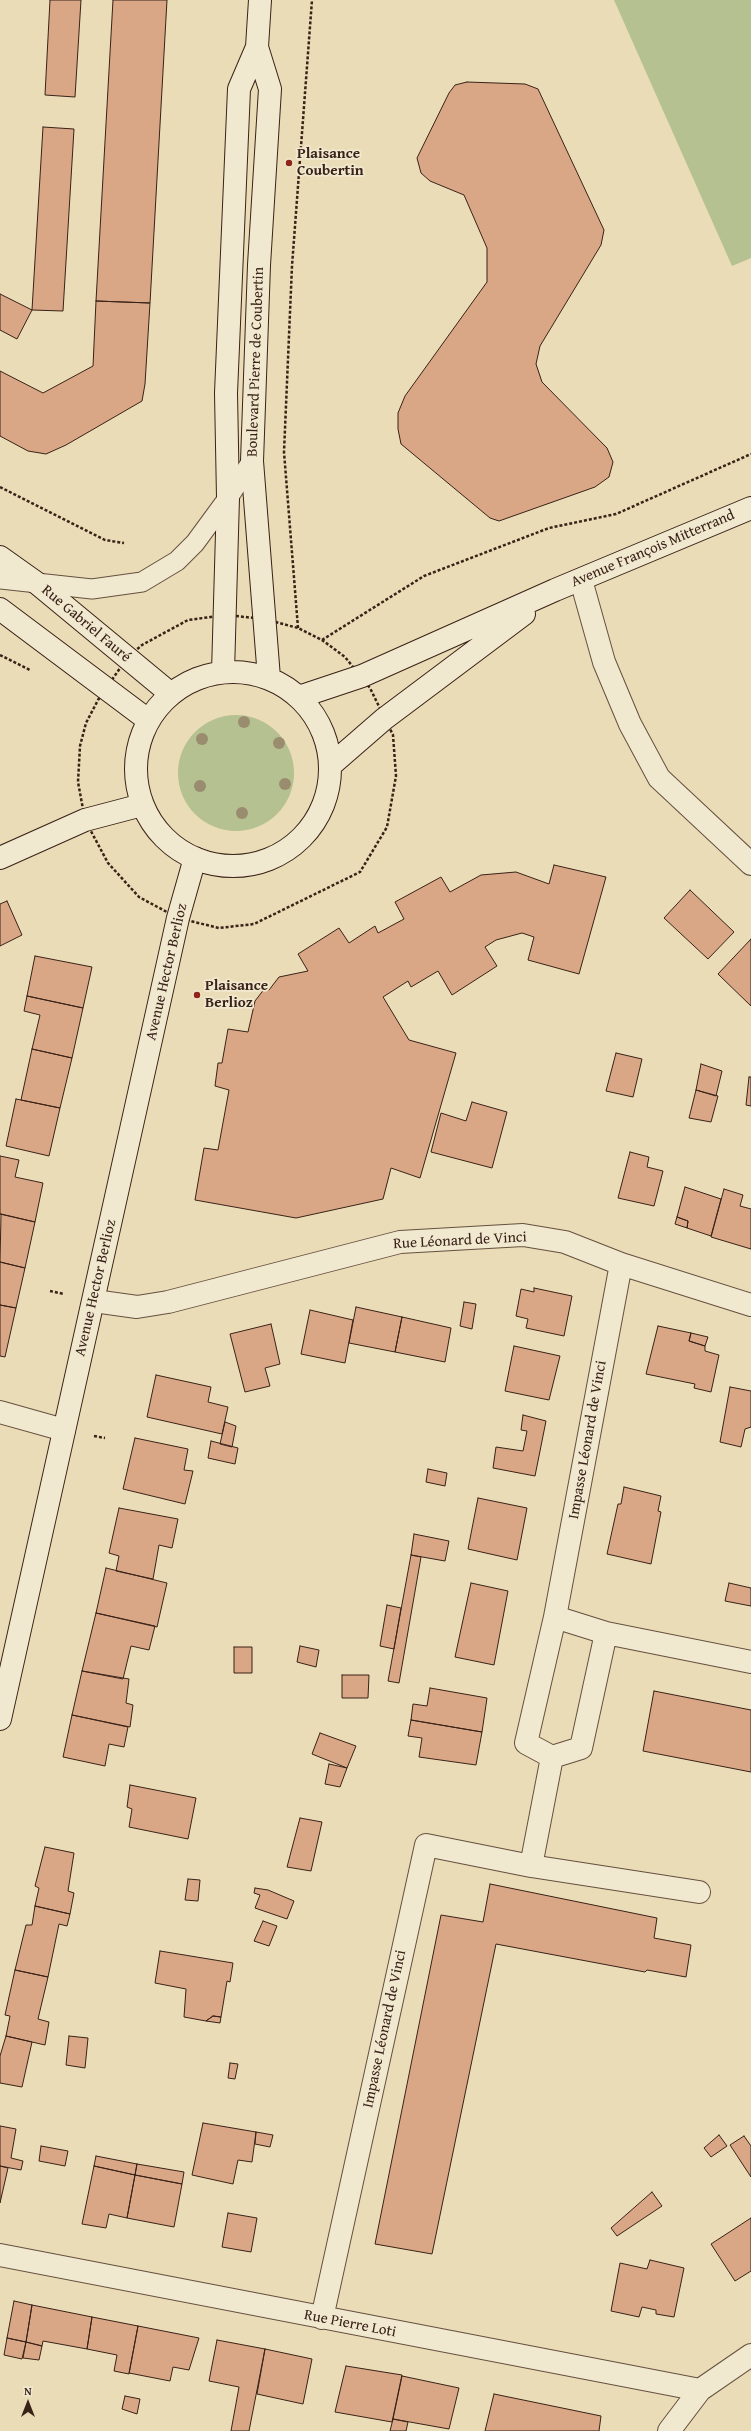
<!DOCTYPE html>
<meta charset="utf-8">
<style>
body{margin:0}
#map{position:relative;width:751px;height:2431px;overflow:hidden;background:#eadcb6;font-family:"Gentium Book Plus",serif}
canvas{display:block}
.north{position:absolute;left:8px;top:2383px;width:40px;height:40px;-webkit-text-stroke:3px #f1e8d0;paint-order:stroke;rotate:0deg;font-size:11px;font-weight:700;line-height:16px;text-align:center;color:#392217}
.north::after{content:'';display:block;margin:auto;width:14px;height:18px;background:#392217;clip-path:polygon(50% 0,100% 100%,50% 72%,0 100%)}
</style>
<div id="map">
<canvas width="751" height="2431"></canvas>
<div class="north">N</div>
</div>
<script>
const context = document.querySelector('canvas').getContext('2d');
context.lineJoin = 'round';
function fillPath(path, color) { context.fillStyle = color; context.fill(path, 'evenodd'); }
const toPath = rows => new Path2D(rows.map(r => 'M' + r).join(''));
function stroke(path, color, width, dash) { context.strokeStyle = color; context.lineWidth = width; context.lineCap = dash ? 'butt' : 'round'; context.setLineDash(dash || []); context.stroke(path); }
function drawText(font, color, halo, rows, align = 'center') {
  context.font = font + ' "Gentium Book Plus",serif'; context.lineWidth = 3.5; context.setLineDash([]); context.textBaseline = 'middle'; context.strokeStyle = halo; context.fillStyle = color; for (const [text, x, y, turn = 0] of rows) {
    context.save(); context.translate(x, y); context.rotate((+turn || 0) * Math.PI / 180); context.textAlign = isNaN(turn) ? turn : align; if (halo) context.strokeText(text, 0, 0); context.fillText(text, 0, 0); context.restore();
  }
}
fillPath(toPath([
 [614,0,751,0,751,258,732,266],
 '178 773a58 58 0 1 1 116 0a58 58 0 1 1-116 0Z'
]), '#b5c190');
const building = toPath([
 [50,0,81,0,75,97,45,95,50,0],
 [113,0,167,0,150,303,96,301,113,0],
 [467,82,525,84,538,89,604,230,601,245,540,346,536,364,542,382,607,448,613,462,609,477,595,487,499,521,490,518,401,444,398,429,398,413,405,396,487,282,487,248,464,195,430,181,421,173,417,158,449,93,455,85,467,82],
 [43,127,74,129,63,311,32,310,43,127],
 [0,294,32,310,17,339,0,330,0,294],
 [96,301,150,303,145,384,142,401,66,445,46,454,28,451,0,436,0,371,43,393,93,366,96,301],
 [554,865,606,877,579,974,528,960,534,937,522,933,496,940,485,947,497,966,452,995,438,971,411,987,408,981,383,997,409,1040,456,1053,420,1178,391,1168,383,1199,296,1218,195,1200,204,1148,218,1150,229,1090,215,1086,218,1063,222,1063,228,1029,248,1032,255,1001,265,988,269,990,279,977,308,971,298,954,339,928,349,943,375,926,378,933,404,919,395,902,441,877,450,892,481,875,516,872,549,884,554,865],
 [690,890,734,932,708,959,664,918,690,890],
 [7,901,22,935,0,946,0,904,7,901],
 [751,939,751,1006,718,974,751,939],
 [35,956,92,967,83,1008,27,996,35,956],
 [27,996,83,1008,72,1058,32,1049,40,1015,24,1011,27,996],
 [32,1049,72,1058,60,1108,21,1100,32,1049],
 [616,1053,642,1059,633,1097,606,1091,616,1053],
 [701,1064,722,1071,716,1096,696,1090,701,1064],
 [749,1077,751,1077,751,1106,746,1105,749,1077],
 [696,1090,718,1096,711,1122,689,1118,696,1090],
 [16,1099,60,1108,49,1156,6,1146,16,1099],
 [472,1102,507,1112,492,1168,431,1152,441,1113,466,1121,472,1102],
 [630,1152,649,1157,647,1167,663,1171,654,1206,618,1198,630,1152],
 [0,1156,19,1160,15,1177,43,1183,35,1222,0,1214,0,1156],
 [685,1187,721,1199,711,1236,687,1228,688,1221,677,1217,685,1187],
 [724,1189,743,1195,740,1206,751,1209,751,1249,711,1237,724,1189],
 [1,1214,35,1222,25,1268,0,1262,1,1214],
 [677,1217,688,1221,687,1228,675,1224,677,1217],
 [0,1262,25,1268,16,1308,0,1305,0,1262],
 [534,1288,572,1296,564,1336,526,1328,528,1319,516,1316,521,1289,534,1292,534,1288],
 [464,1302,476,1304,472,1329,460,1326,464,1302],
 [0,1305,16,1308,5,1357,0,1356,0,1305],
 [356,1307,402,1317,395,1352,349,1343,356,1307],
 [310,1310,353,1320,345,1363,301,1354,310,1310],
 [402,1317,451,1328,445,1362,395,1352,402,1317],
 [271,1324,280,1364,265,1368,270,1386,245,1392,230,1334,271,1324],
 [658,1326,691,1333,689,1341,705,1346,705,1351,719,1355,711,1392,694,1388,695,1384,646,1374,658,1326],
 [691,1333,708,1337,705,1346,689,1341,691,1333],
 [514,1346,560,1356,549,1400,505,1391,514,1346],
 [156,1375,211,1387,208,1402,228,1407,222,1434,147,1417,156,1375],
 [730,1387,751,1391,751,1427,745,1429,741,1447,720,1442,730,1387],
 [523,1415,546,1421,535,1476,493,1468,496,1447,523,1451,527,1431,521,1430,523,1415],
 [225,1422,236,1426,232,1447,220,1444,225,1422],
 [135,1438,188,1449,184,1470,193,1471,185,1504,123,1489,135,1438],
 [211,1441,238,1448,235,1464,208,1458,211,1441],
 [428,1469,447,1473,445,1486,426,1482,428,1469],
 [624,1487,661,1496,658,1511,661,1512,651,1564,607,1554,618,1504,621,1504,624,1487],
 [478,1498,527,1508,517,1560,468,1549,478,1498],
 [119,1508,178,1519,172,1548,159,1545,153,1579,116,1571,119,1556,109,1553,119,1508],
 [414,1534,449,1541,445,1561,411,1555,414,1534],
 [411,1555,421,1557,399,1683,388,1681,411,1555],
 [106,1568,167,1583,157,1627,96,1613,106,1568],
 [471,1583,508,1591,494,1665,455,1657,471,1583],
 [729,1583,751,1588,751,1606,725,1601,729,1583],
 [387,1605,401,1608,394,1649,380,1646,387,1605],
 [96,1613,155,1626,149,1650,131,1646,123,1679,82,1671,96,1613],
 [300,1646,319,1650,316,1667,297,1662,300,1646],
 [234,1647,252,1647,252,1673,234,1673,234,1647],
 [82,1671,129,1679,126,1703,133,1705,130,1727,72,1715,82,1671],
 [342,1675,369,1675,368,1698,342,1698,342,1675],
 [430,1688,487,1698,482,1732,411,1720,413,1704,427,1706,430,1688],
 [654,1691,751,1710,751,1772,643,1751,654,1691],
 [72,1715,128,1727,124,1747,109,1744,105,1766,63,1757,72,1715],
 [411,1720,482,1732,476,1765,419,1757,422,1738,408,1736,411,1720],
 [320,1733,356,1746,347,1768,312,1754,320,1733],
 [329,1764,347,1768,340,1787,325,1784,329,1764],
 [130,1785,196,1798,188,1839,129,1827,132,1809,127,1807,130,1785],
 [300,1818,322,1822,311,1871,287,1867,300,1818],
 [45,1847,74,1853,68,1891,74,1893,70,1914,35,1906,39,1888,35,1886,45,1847],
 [188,1879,200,1880,198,1901,185,1900,188,1879],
 [490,1884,657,1918,654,1938,691,1945,686,1977,647,1970,645,1972,496,1944,432,2254,375,2244,441,1915,483,1922,490,1884],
 [255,1888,268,1890,294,1901,287,1919,255,1908,260,1895,254,1893,255,1888],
 [35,1906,70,1914,67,1926,59,1924,48,1977,15,1970,26,1925,32,1925,35,1906],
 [263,1921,277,1926,269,1946,254,1941,263,1921],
 [160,1951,233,1963,230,1982,227,1981,221,2017,213,2016,206,2021,184,2017,186,1989,155,1983,160,1951],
 [15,1970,48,1977,38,2019,49,2022,45,2045,6,2036,10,2016,5,2015,15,1970],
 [213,2016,221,2017,220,2023,206,2021,213,2016],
 [6,2036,32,2042,22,2087,0,2083,0,2056,6,2036],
 [69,2036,88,2038,85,2068,66,2065,69,2036],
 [230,2063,238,2064,235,2079,228,2078,230,2063],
 [203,2123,256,2132,252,2162,238,2160,233,2184,192,2175,203,2123],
 [0,2126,16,2129,11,2158,23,2161,21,2170,0,2166,0,2126],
 [256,2132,273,2135,270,2147,255,2144,256,2132],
 [719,2135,727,2146,711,2157,704,2148,719,2135],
 [744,2136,751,2146,751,2177,730,2145,744,2136],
 [41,2146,68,2151,65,2166,39,2161,41,2146],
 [96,2156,137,2164,135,2175,94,2166,96,2156],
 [137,2164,184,2172,182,2184,135,2175,137,2164],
 [0,2166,8,2168,0,2203,0,2166],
 [94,2166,135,2175,127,2218,109,2214,106,2228,82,2224,94,2166],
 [135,2175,182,2184,174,2227,127,2218,135,2175],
 [652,2192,662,2206,617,2236,611,2228,652,2192],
 [228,2213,257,2218,251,2252,222,2247,228,2213],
 [751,2218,751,2271,735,2281,711,2244,751,2218],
 [650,2260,684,2268,674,2317,656,2314,656,2310,642,2307,639,2317,611,2311,620,2263,647,2269,650,2260],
 [14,2301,32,2305,26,2342,7,2338,14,2301],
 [32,2305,92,2317,87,2349,43,2341,42,2346,26,2342,32,2305],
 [92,2317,138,2326,129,2374,114,2371,117,2355,87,2349,92,2317],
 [138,2326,199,2338,189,2370,173,2367,170,2381,129,2373,138,2326],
 [7,2338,26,2342,22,2359,4,2355,7,2338],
 [217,2340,265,2349,249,2431,231,2431,239,2387,209,2381,217,2340],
 [26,2342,42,2346,39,2360,23,2358,26,2342],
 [265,2349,312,2359,303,2404,257,2394,265,2349],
 [346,2366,402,2375,392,2422,335,2412,346,2366],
 [402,2376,459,2388,449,2429,393,2419,402,2376],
 [494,2394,601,2416,599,2431,485,2431,494,2394],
 [125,2396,140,2399,137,2414,122,2409,125,2396],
 [393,2419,408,2422,406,2431,390,2431,393,2419]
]);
fillPath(building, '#d9a686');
stroke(building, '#392217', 1);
const lane = toPath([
 [0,579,92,589,142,582,177,561,195,543,228,498,252,461]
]);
const street = toPath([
 [581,580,604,662,630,724,659,778,751,864],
 [94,1301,137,1307,168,1302,400,1242,523,1235,565,1242,621,1264,751,1305],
 [0,1412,64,1430],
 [606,1633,751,1662],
 [552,1757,581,1748,606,1633,555,1617],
 [531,1866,699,1892],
 [0,2255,700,2390],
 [322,2318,426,1845,531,1866,552,1757,526,1743,555,1617,621,1264],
 [669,2431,700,2390,751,2355]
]);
const secondary = toPath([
 [257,47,270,89,259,265,252,461,269,678],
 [0,557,38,584,171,694],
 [0,609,148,720],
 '136 769a97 97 0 1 1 194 0a97 97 0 1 1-194 0Z',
 [223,672,228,498,226,393,239,89,257,47,260,0],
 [299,697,362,676,555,590,751,508],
 [331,765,384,719,524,614],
 [0,858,85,820,142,805],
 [0,1719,178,918,195,858]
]);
stroke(lane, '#65503f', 21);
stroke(street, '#65503f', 24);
stroke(secondary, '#392217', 24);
stroke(toPath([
 [0,487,105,540,124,543],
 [226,615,264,619,298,628,322,640,345,657,370,688,393,735,396,776,387,827,360,872,254,924,219,928,178,918,139,897,108,863,85,820,78,782,80,746,86,723,98,700,127,658,142,645,188,620,226,615],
 [298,628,284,452,292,266,312,0],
 [322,640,424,576,549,528,616,514,751,454],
 [0,655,30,670],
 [50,1291,64,1294],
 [94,1436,105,1438]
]), '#392217', 2.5, [3, 2]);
stroke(lane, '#f1e8d0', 19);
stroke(street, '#f1e8d0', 22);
stroke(secondary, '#f1e8d0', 22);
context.fillStyle = '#9a8c6f';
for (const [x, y] of [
 [244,722],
 [202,739],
 [279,743],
 [285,784],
 [200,786],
 [242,813]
]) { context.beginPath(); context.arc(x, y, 6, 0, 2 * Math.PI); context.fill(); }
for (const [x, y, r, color] of [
 [289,163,4,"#8f2418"],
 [197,995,4,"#8f2418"]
]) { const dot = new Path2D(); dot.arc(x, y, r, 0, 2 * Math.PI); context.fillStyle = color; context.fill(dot); stroke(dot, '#f1e8d0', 1.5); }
drawText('bold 15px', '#392217', '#f1e8d0', [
 ["Plaisance",297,154],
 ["Coubertin",297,171],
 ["Plaisance",205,986],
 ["Berlioz",205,1003]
], 'left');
drawText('15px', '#392217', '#f1e8d0', [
 ["Boulevard Pierre de Coubertin",256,362,-88],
 ["Avenue François Mitterrand",653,549,-23],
 ["Rue Gabriel Fauré",86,624,40],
 ["Avenue Hector Berlioz",167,972,-77],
 ["Rue Léonard de Vinci",460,1241,-3],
 ["Avenue Hector Berlioz",96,1288,-77],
 ["Impasse Léonard de Vinci",588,1440,-80],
 ["Impasse Léonard de Vinci",385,2029,-78],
 ["Rue Pierre Loti",350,2324,11]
]);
</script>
